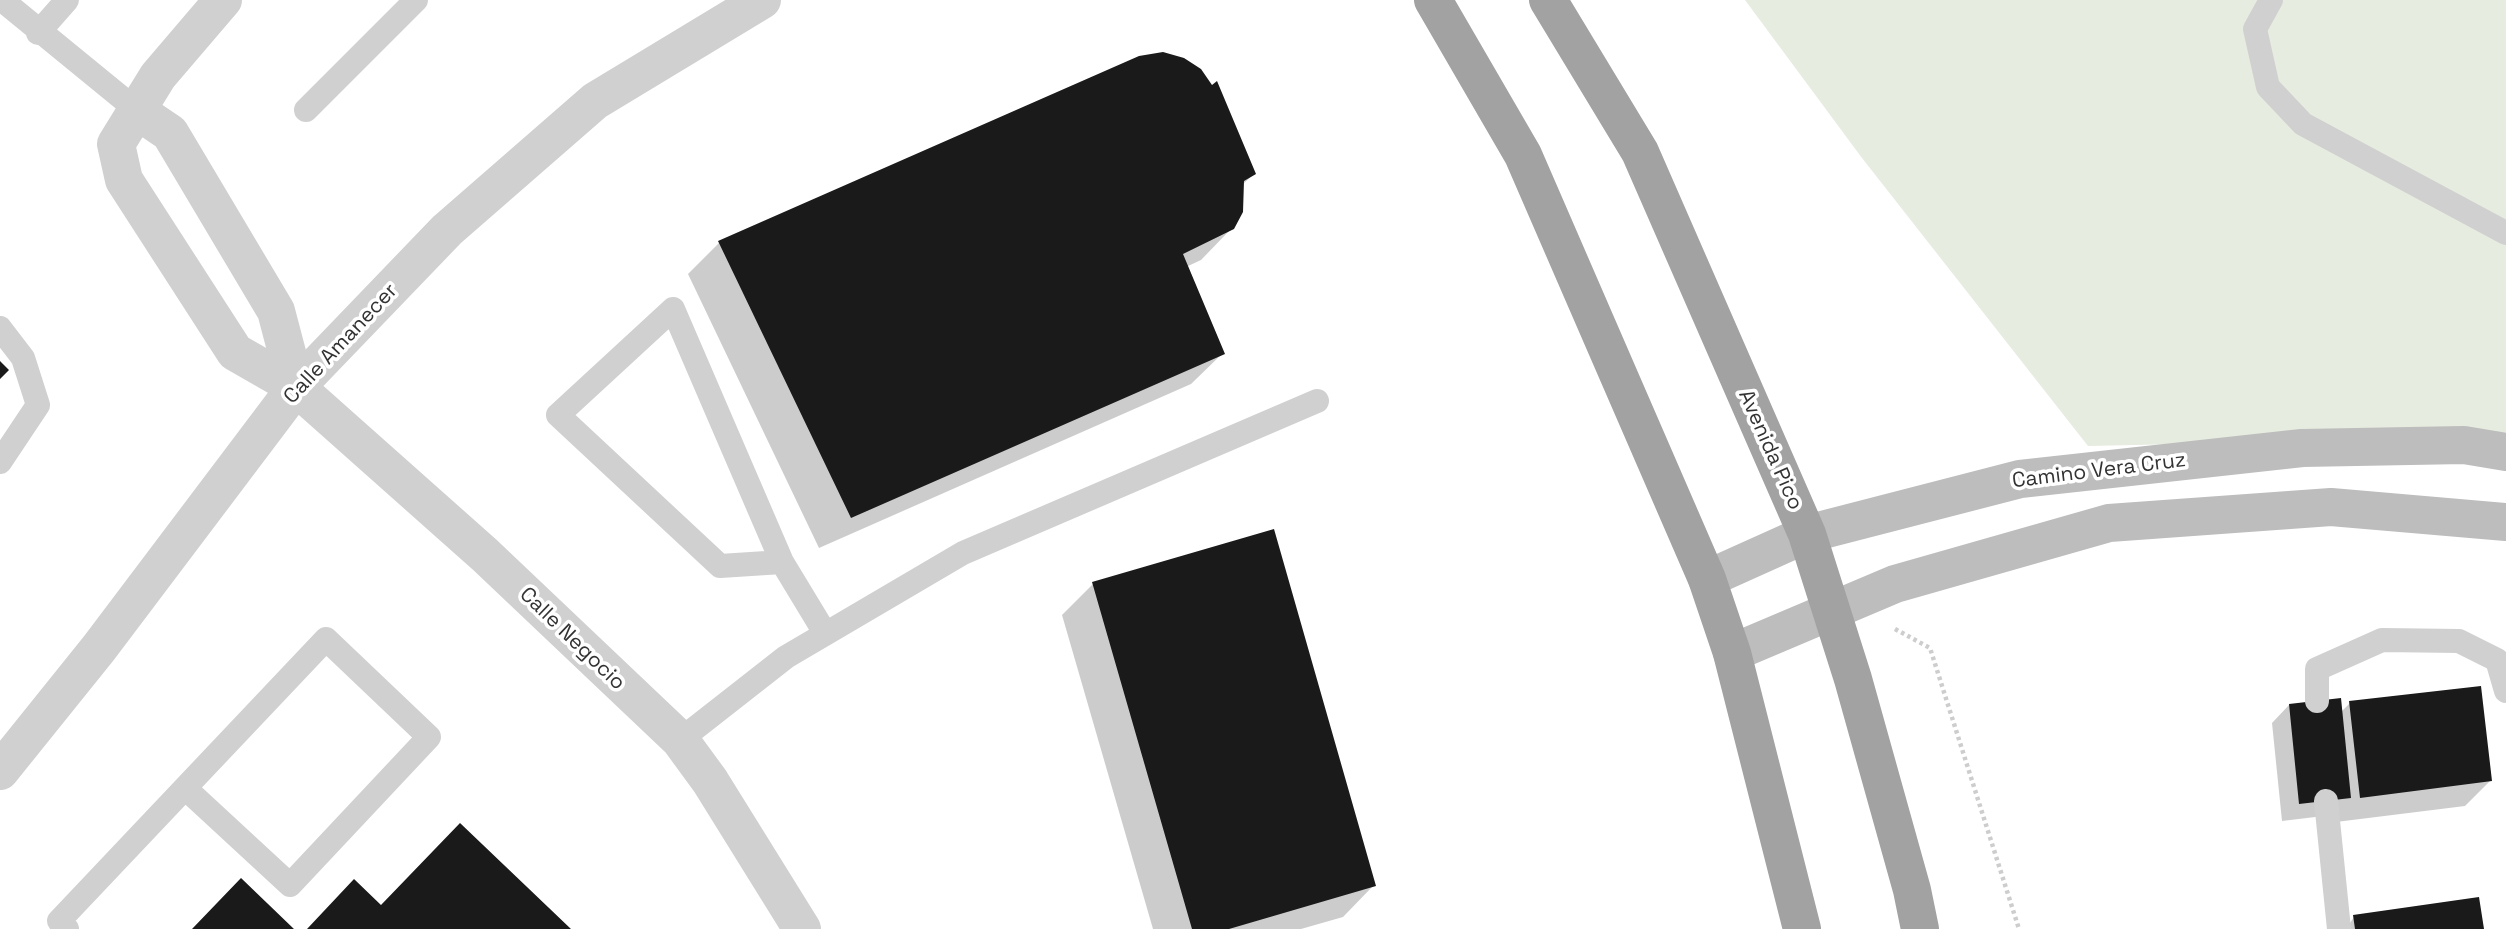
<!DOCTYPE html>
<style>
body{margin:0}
canvas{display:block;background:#fff}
</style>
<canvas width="2506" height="929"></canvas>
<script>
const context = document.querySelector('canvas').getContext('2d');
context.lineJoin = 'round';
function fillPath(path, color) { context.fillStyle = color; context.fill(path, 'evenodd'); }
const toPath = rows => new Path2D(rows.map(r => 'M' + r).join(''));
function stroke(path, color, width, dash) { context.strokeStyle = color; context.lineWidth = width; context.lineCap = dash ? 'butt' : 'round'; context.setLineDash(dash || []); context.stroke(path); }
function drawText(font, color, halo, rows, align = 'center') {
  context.font = font + ' "Space Grotesk",sans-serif'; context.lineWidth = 7; context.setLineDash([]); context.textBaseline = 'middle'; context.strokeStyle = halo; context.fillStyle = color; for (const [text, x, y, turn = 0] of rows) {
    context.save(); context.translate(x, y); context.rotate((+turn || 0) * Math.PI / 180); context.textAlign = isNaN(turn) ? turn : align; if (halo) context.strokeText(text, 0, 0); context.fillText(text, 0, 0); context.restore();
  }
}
fillPath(toPath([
 [1745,0,2506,0,2506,437,2088,446,1862,158]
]), '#e6ecdf');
fillPath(toPath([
 [1254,174,1242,185,1232,228,1201,260,1186,267,1223,353,1191,384,819,548,688,274,719,243],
 [1093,584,1374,885,1343,917,1301,929,1153,929,1062,615],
 [2350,703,2490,781,2465,806,2336,822,2332,815,2282,821,2272,723,2289,705,2341,712],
 [2354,917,2482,929,2346,929]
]), '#0003');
fillPath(toPath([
 [1163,52,1184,58,1201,69,1212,85,1217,81,1256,174,1244,181,1243,212,1234,229,1183,254,1225,354,851,518,718,241,1139,56],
 [0,361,9,370,0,379],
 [1274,529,1376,886,1229,929,1192,929,1092,582],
 [2481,686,2492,781,2360,798,2349,701],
 [2341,698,2351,798,2299,804,2289,704],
 [460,823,571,929,307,929,354,879,381,905],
 [241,878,294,929,192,929],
 [2479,897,2484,929,2355,929,2353,915]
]), '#1a1a1a');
stroke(toPath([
 [1895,629,1930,648,2019,929]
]), '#cdcdcd', 4.5, [3.5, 3.5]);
stroke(toPath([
 [2,0,139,112],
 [2271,0,2255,29,2268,87,2303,124,2506,233],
 [38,33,67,0],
 [306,110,416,0],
 [0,328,23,358,38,405,0,462],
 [782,562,720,566,558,415,673,309,782,562,825,633],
 [2317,701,2317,669,2382,640,2459,641,2497,660,2506,691],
 [680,740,786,657,963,553,1317,401],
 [2326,801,2339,929],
 [67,929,59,921,326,639,429,737,290,885,185,788]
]), '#d0d0d0', 24);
stroke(toPath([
 [223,0,158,76,116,144,124,180,235,352,296,387,485,555,680,740,710,781,802,929],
 [139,112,170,133,276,311,296,387]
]), '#d0d0d0', 38);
stroke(toPath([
 [0,771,99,648,296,387,447,230,595,101,762,0]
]), '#d0d0d0', 38);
stroke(toPath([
 [1707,579,1807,534,2020,479,2302,448,2464,445,2506,452],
 [1732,653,1895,584,2109,523,2331,507,2506,522]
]), '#bdbdbd', 38);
stroke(toPath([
 [1433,0,1523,155,1707,579,1732,653,1802,929],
 [1548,0,1640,152,1807,534,1853,679,1912,890,1920,929]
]), '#a2a2a2', 38);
drawText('21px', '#333', '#fff', [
 ["Calle Amanecer",341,344,-47],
 ["Avenida Pico",1770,450,66],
 ["Camino Vera Cruz",2099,471,-7],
 ["Calle Negocio",572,639,44]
]);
</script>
